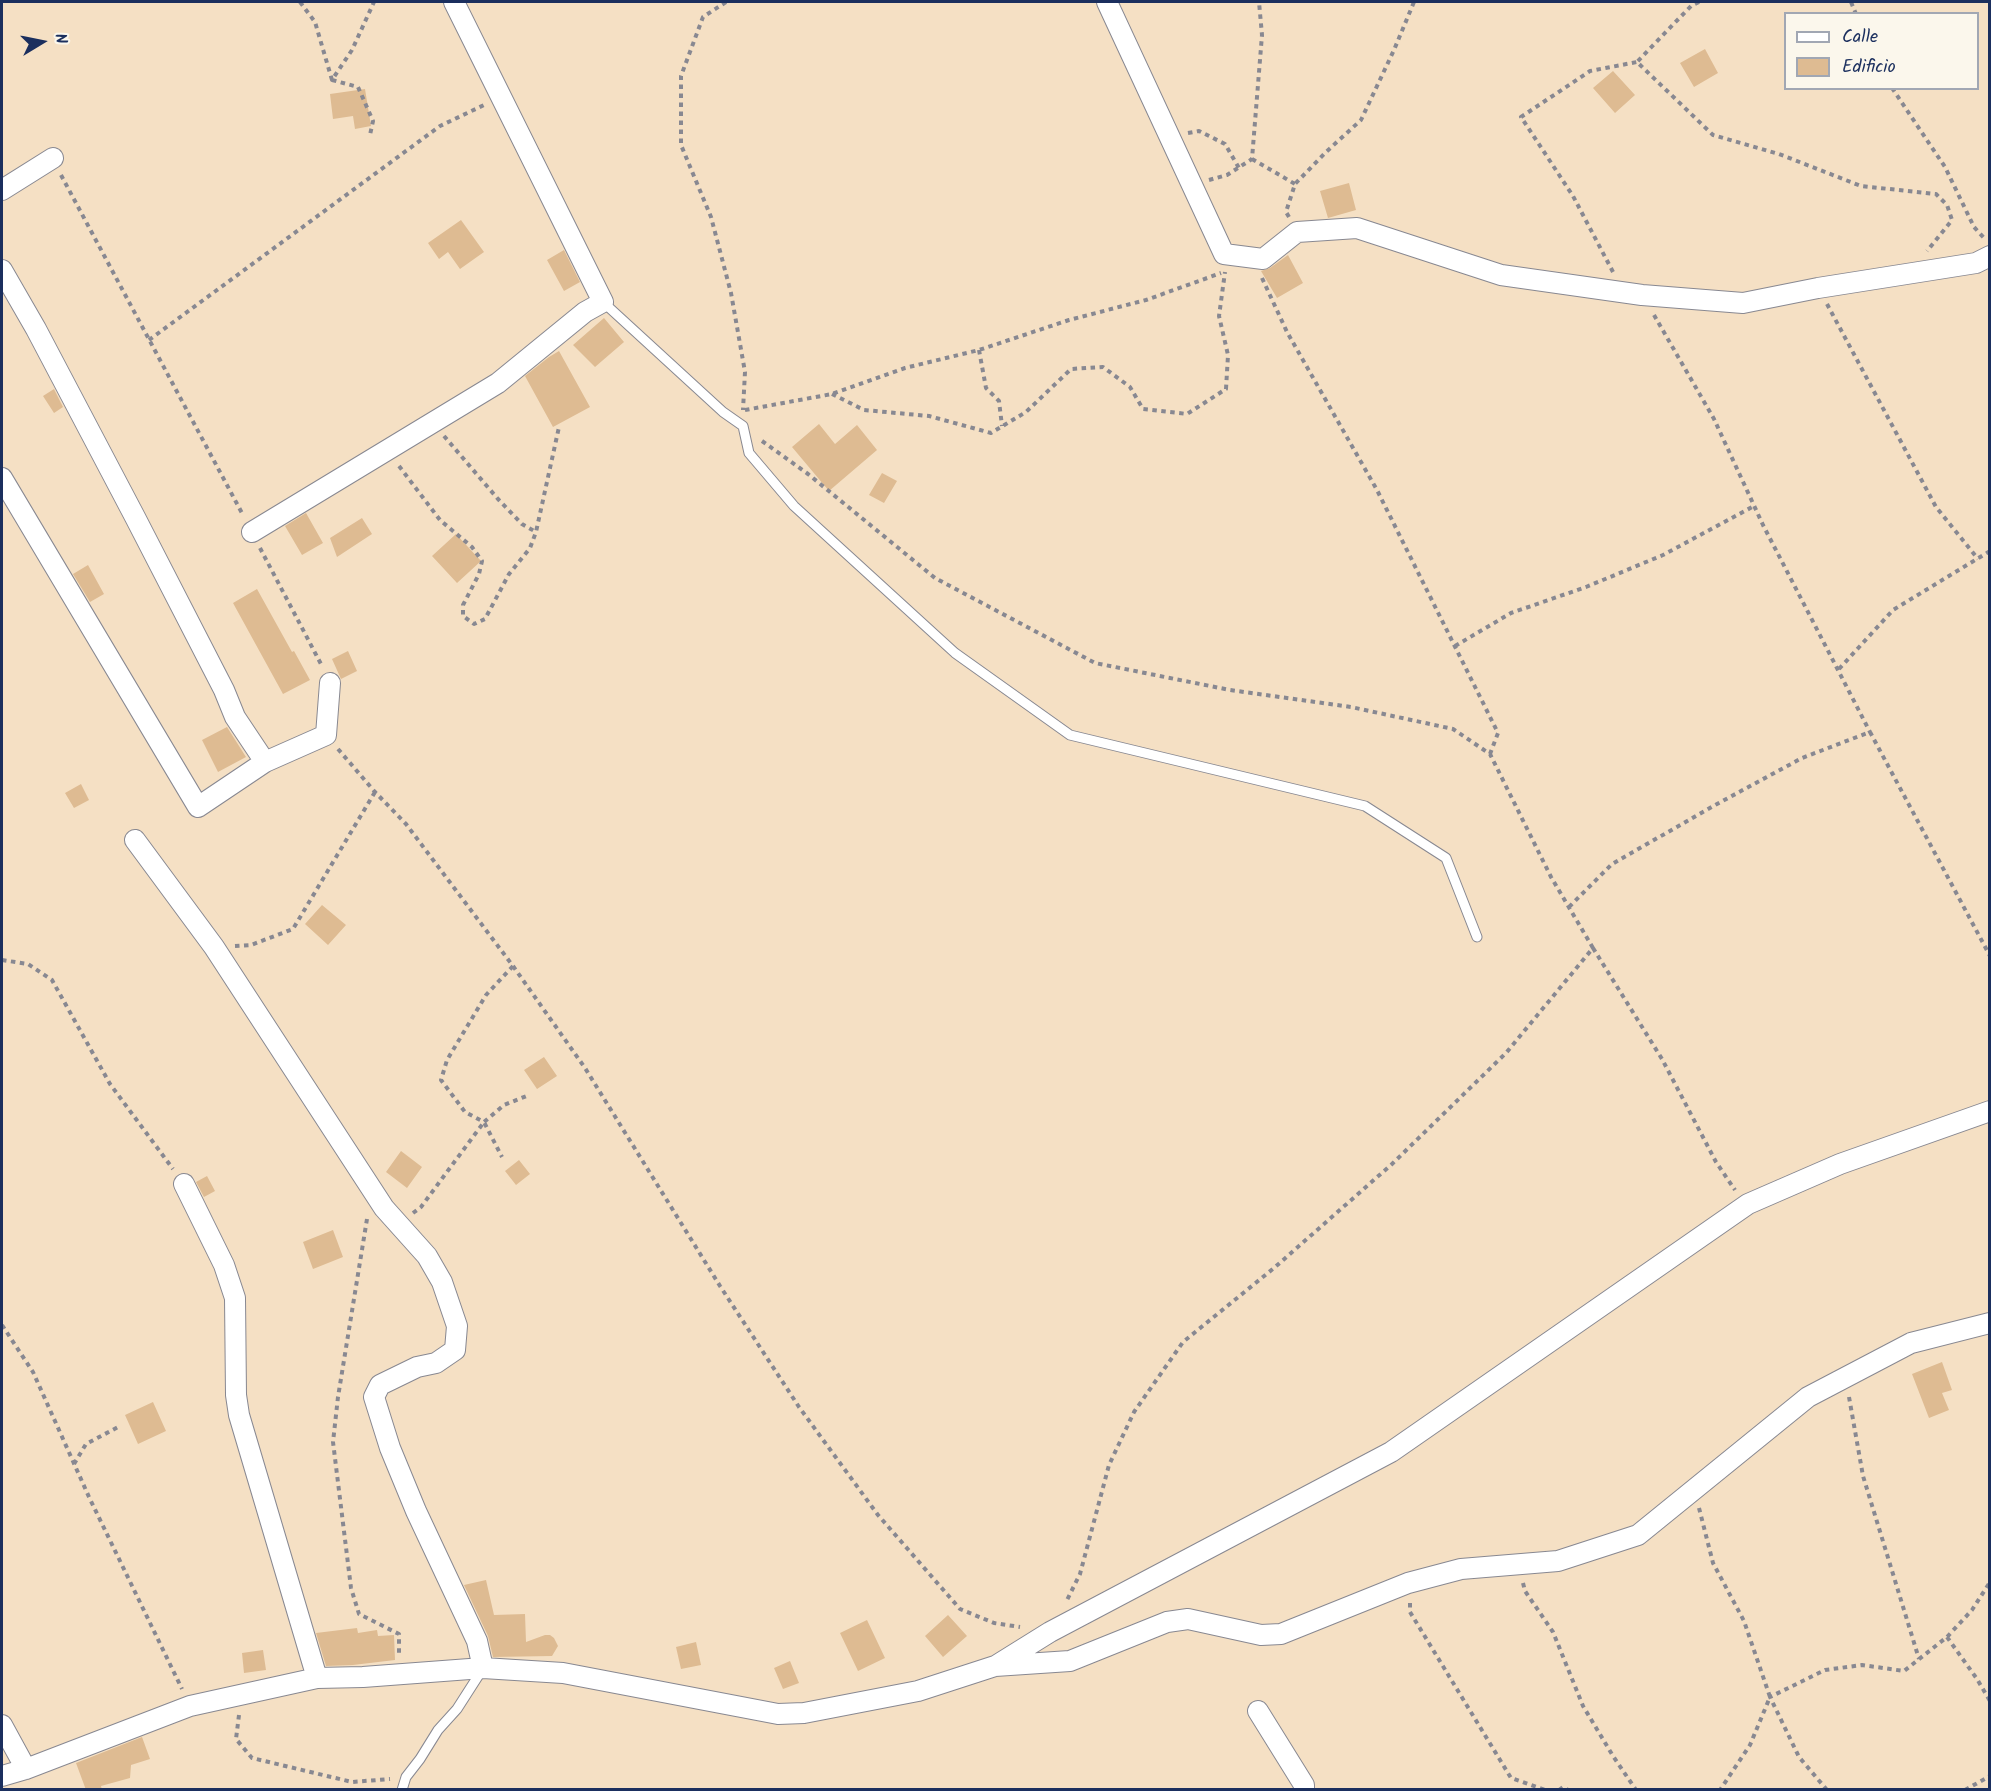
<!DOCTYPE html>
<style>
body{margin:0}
#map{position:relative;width:1991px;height:1791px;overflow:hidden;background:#f5e0c4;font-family:Kalam,sans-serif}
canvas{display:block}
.frame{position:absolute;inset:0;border:3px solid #1b2f5e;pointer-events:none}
.legend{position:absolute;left:1784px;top:12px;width:195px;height:78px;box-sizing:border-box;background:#fbf7ec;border:2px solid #a1a7b3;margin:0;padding:8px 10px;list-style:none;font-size:18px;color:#1b2f5e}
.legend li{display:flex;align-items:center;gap:12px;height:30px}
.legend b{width:30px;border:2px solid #a1a7b3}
.north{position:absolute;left:12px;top:12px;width:60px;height:60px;-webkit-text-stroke:4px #fbf7ec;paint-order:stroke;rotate:80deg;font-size:16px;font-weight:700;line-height:24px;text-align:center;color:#1b2f5e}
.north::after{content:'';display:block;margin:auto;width:21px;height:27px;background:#1b2f5e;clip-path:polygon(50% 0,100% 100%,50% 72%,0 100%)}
</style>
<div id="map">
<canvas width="1991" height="1791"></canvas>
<div class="frame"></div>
<ul class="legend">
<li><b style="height:8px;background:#fff"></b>Calle</li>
<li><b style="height:16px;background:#debb92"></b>Edificio</li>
</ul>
<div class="north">N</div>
</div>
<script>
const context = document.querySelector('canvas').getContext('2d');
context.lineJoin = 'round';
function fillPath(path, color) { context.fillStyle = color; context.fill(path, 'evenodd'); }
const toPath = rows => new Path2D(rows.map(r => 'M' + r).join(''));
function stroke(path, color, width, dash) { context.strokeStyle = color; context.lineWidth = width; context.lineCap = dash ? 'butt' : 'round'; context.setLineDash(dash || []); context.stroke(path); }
fillPath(toPath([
 [1705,49,1718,73,1694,87,1680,63],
 [1613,71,1635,95,1615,113,1593,88],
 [365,89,371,126,355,129,353,116,333,119,330,94],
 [1349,183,1356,210,1328,218,1320,191],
 [461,220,484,252,460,269,448,252,439,259,428,243],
 [564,250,580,282,564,291,547,260],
 [1288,255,1303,283,1277,298,1261,271,1270,268],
 [604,318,624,342,595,367,573,345],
 [559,351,590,407,553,427,525,376,549,357],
 [54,389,63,407,54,413,43,396],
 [819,424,835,444,857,425,877,450,829,491,792,447],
 [882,473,897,481,884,503,869,495],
 [306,513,323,543,302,555,285,526],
 [362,518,372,534,337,557,330,538],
 [456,534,481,561,457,583,432,556],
 [88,565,104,594,90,602,73,574],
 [257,589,292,652,294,651,310,680,283,694,233,603],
 [348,651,357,671,341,679,332,659],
 [227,727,246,757,218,772,202,740],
 [81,784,89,800,74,808,65,793],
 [322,905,346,925,328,945,305,924],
 [544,1057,557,1076,537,1089,524,1070],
 [401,1151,422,1167,407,1188,386,1172],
 [519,1160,530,1174,516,1185,505,1171],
 [207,1176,215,1191,204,1197,196,1182],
 [333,1230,343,1257,313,1269,303,1242],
 [1942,1362,1952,1390,1942,1393,1949,1410,1929,1418,1912,1374],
 [153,1402,166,1431,138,1444,125,1415],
 [486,1580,494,1615,525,1614,526,1642,545,1635,550,1635,554,1638,558,1646,552,1656,493,1657,488,1636,464,1585],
 [948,1615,967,1636,943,1657,925,1636],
 [867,1620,885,1658,858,1671,840,1633],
 [357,1628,358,1633,377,1630,378,1636,394,1635,395,1660,353,1665,326,1666,316,1633],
 [696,1642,701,1665,681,1669,676,1647],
 [263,1650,266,1670,244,1673,242,1653],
 [790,1661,799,1683,783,1689,774,1668],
 [142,1737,150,1759,131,1765,130,1778,101,1786,102,1790,86,1790,76,1763]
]), '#debb92');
const lane = toPath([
 [603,302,723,412,743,426,749,453,794,506,955,653,1070,735,1365,806,1446,858,1477,937],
 [402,1790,406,1777,420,1759,438,1730,457,1709,482,1670]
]);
const street = toPath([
 [1107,2,1224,254,1263,259,1297,232,1357,228,1501,275,1642,295,1743,303,1818,288,1976,263,1990,256],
 [2,190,53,158],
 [2,270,36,329,136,519,224,690,235,717,265,762],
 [2,478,198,807,265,762,326,735,330,683],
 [252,532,498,383,585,312,603,302,454,2],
 [135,840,214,947,384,1208,427,1256,442,1282,457,1326,455,1350,436,1363,417,1367,380,1385,374,1397,390,1448,416,1511,477,1641,483,1668],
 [184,1184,224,1265,235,1298,236,1395,239,1415,317,1678],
 [997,1665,1050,1632,1391,1452,1748,1204,1840,1164,1990,1111],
 [1258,1711,1304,1785,1304,1790],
 [2,1725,26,1769],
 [2,1776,26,1769,190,1706,317,1678,363,1677,483,1668,563,1673,778,1714,804,1713,918,1691,995,1666,1070,1661,1167,1622,1188,1619,1261,1635,1281,1634,1408,1583,1461,1569,1558,1561,1638,1535,1808,1397,1911,1343,1990,1323]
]);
stroke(lane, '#888891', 11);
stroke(street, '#888891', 22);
stroke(toPath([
 [300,2,315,22,332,80,352,50,374,2],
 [726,2,703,17,681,76,681,145,711,217,731,293,745,372,743,410],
 [1699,2,1691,6,1637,62,1713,135,1779,154,1861,186,1936,194,1947,205,1952,220,1927,251],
 [1851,2,1856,14],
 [332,80,358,87,373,121,370,135],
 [1892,88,1945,167,1974,227,1984,238],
 [1188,133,1199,131,1225,144,1239,168],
 [1252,159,1295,184],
 [61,175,243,515],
 [1209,180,1227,175,1252,159,1262,35,1259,2],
 [1289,217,1286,212,1295,184,1326,152,1361,120,1394,50,1414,2],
 [1613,272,1573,196,1521,117,1590,71,1637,62],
 [1262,278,1287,332,1377,490,1498,733,1490,754],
 [1827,304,1936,507,1978,559],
 [1654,315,1714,419,1763,525,1870,732],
 [149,340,440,126,484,105],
 [979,350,986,388,999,401,1002,426],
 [832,394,864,410,929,416,991,433,1026,412,1071,369,1103,367,1130,387,1143,409,1187,414,1226,389,1228,355,1219,316,1225,272],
 [745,410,832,394,905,368,979,350,1069,320,1146,300,1221,273],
 [444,436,498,499,522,524,536,532],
 [762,441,808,474,935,578,1095,663,1230,690,1351,707,1453,729,1490,754,1551,877,1593,948,1506,1053,1392,1164,1274,1268,1183,1342,1134,1412,1109,1465,1080,1574,1066,1602],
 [399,466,440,520,472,547,482,561,479,574,463,605,463,616,474,624,485,619,509,574,530,548,536,532,559,427],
 [260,548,322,666],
 [1455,646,1511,613,1586,587,1663,555,1754,506],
 [1839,669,1893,610,1990,551],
 [338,749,375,792,406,824,513,966,585,1068,720,1286,799,1407,878,1515,960,1609,994,1623,1020,1627],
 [1569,907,1612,864,1717,804,1802,758,1870,732,1990,956],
 [235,946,251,945,293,929,375,792],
 [1593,948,1662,1059,1716,1162,1735,1190],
 [2,960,28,964,52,980,110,1084,173,1169],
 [513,966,486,995,447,1060,441,1080,465,1112,484,1122,504,1105,529,1095],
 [413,1213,421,1207,484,1122,502,1157],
 [367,1219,338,1397,333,1442,351,1588,359,1614,399,1634,399,1655],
 [2,1325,33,1372,89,1497,182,1689],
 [1849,1397,1863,1476,1919,1659],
 [74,1464,86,1444,120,1426],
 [1699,1508,1713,1563,1744,1621,1770,1697,1750,1745,1720,1790],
 [1523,1583,1525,1591,1553,1632,1583,1706,1613,1756,1636,1790],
 [1410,1603,1410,1612,1511,1778,1545,1790],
 [1947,1637,1977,1679,1990,1701],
 [239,1715,236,1739,252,1758,352,1782,390,1779],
 [1559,1790,1563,1787,1568,1790],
 [1827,1790,1799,1757,1770,1697,1825,1670,1862,1665,1904,1671,1947,1637,1972,1610,1990,1582],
 [1965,1790,1990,1776]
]), '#888891', 4, [4.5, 4.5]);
stroke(lane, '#fff', 9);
stroke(street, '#fff', 20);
</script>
